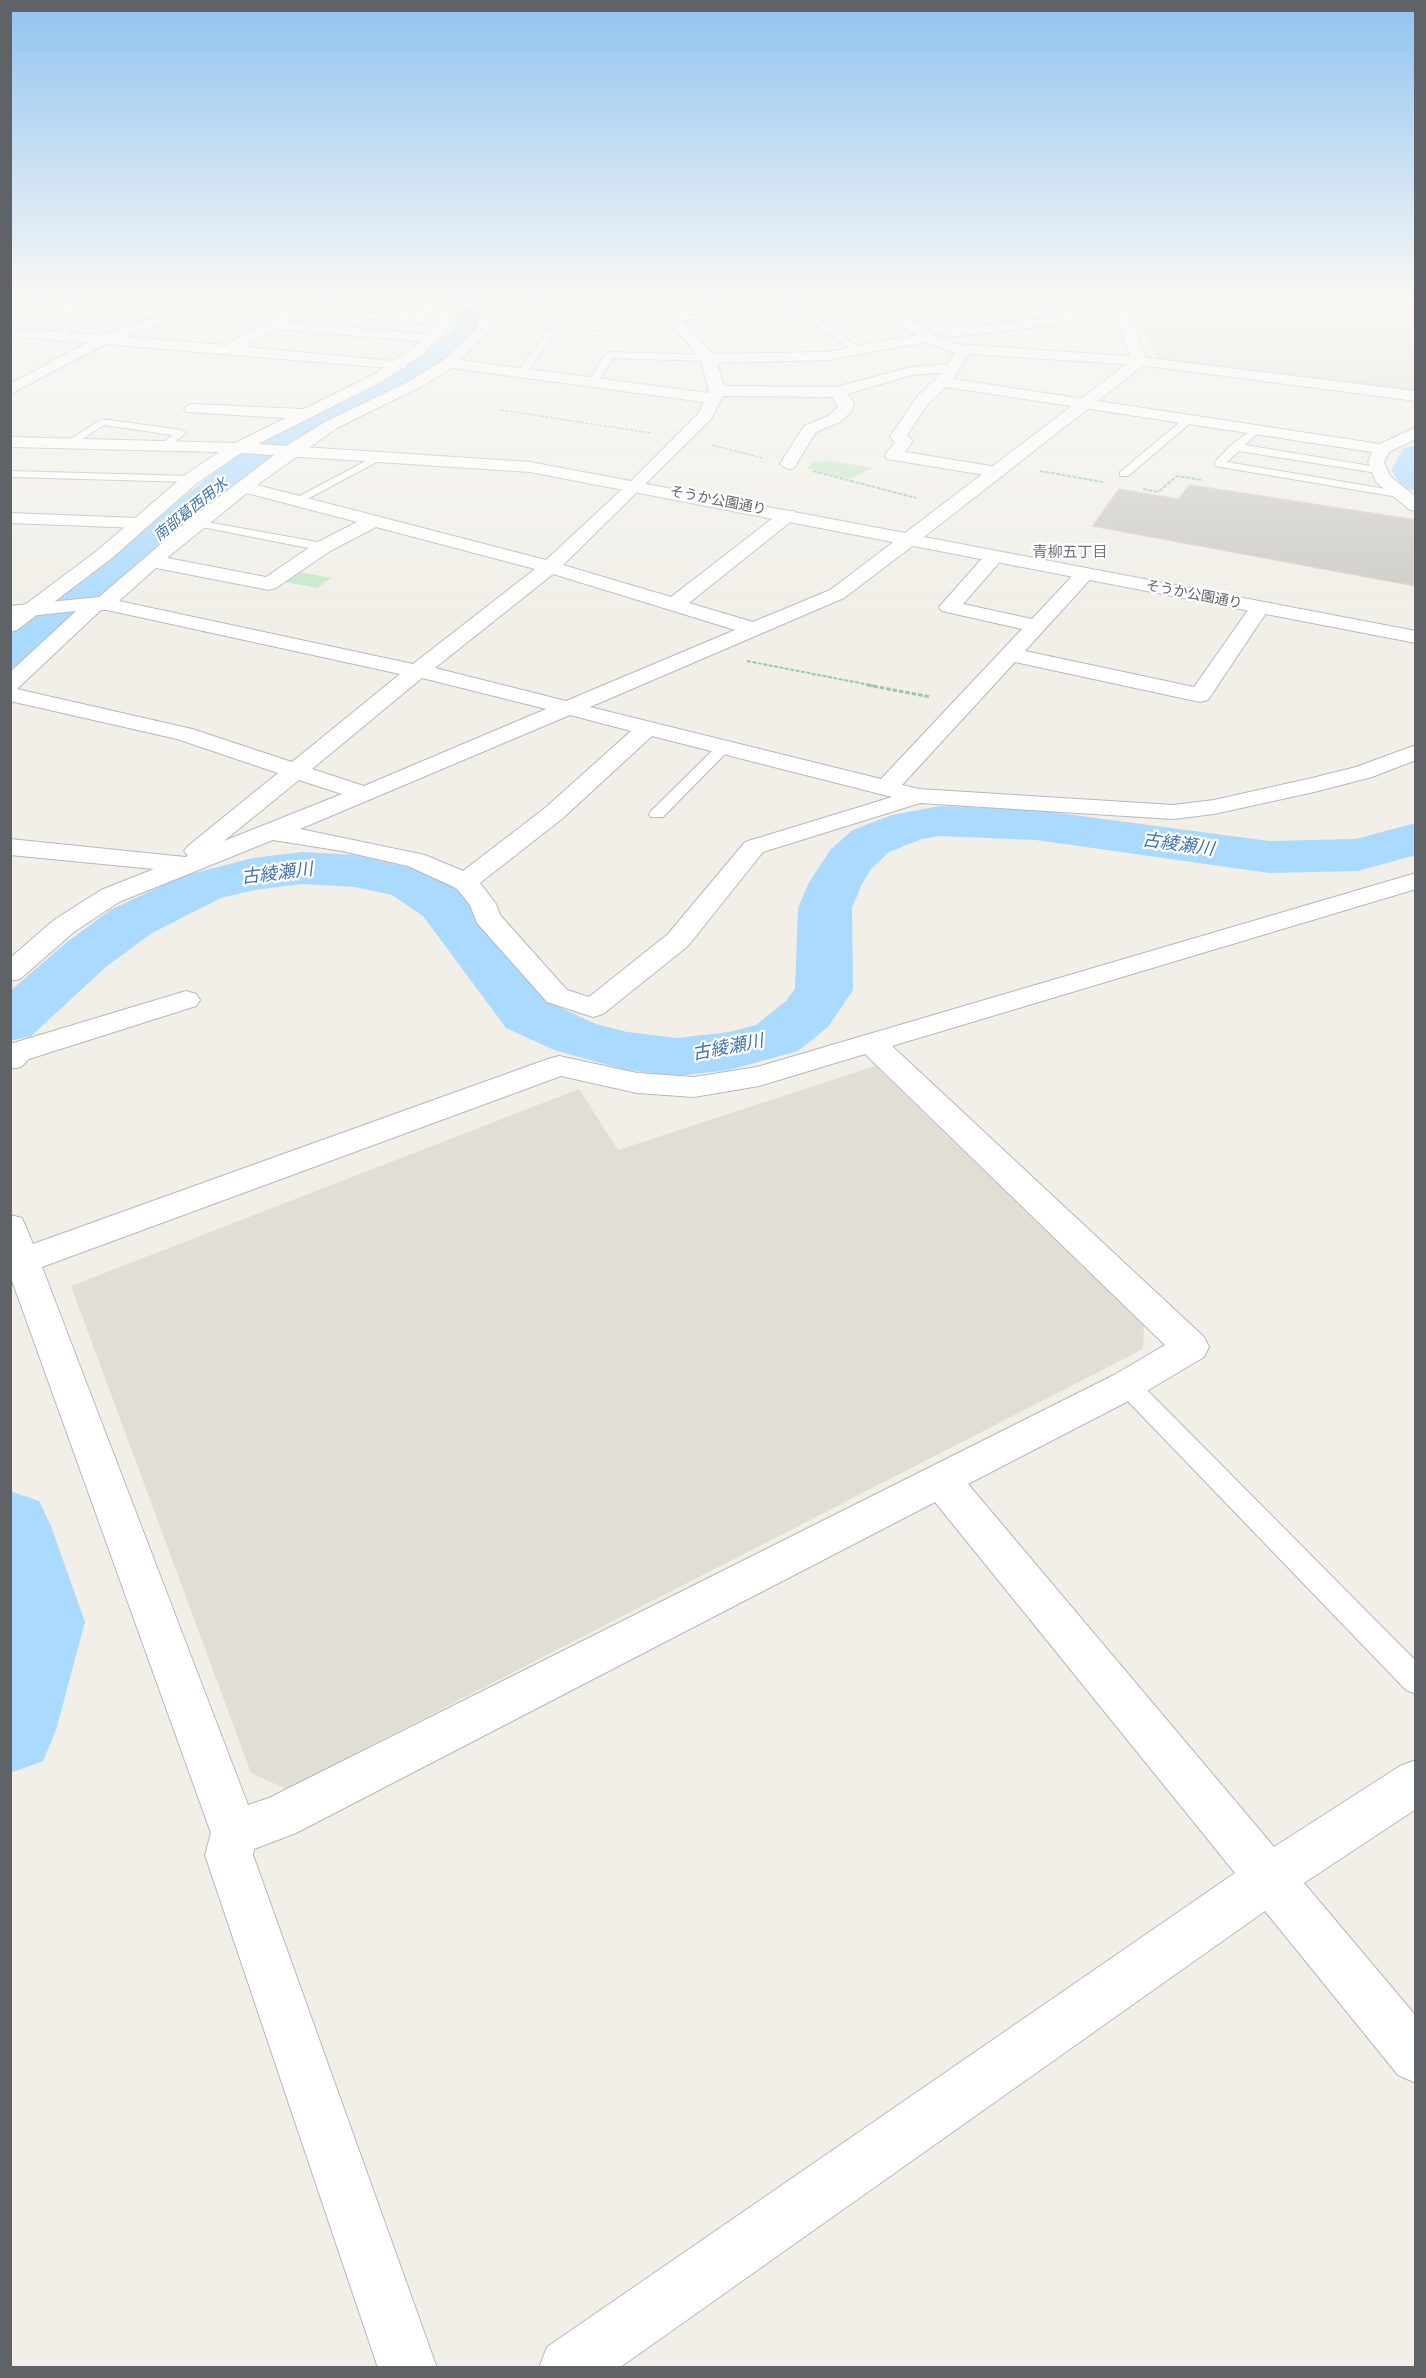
<!DOCTYPE html>
<meta charset="utf-8">
<style>
body{margin:0}
#map{position:relative;width:1426px;height:2378px;overflow:hidden;background:#f1efe8;font-family:Arial,sans-serif}
canvas{display:block}
.frame{position:absolute;inset:0;border:12px solid #5f6368;pointer-events:none}
</style>
<div id="map">
<canvas width="1426" height="2378"></canvas>
<div class="frame"></div>
</div>
<script>
const context = document.querySelector('canvas').getContext('2d');
context.lineJoin = 'round';
function fillPath(path, color) { context.fillStyle = color; context.fill(path, 'evenodd'); }
const toPath = rows => new Path2D(rows.map(r => 'M' + r).join(''));
function stroke(path, color, width, dash) { context.strokeStyle = color; context.lineWidth = width; context.lineCap = dash ? 'butt' : 'round'; context.setLineDash(dash || []); context.stroke(path); }
function drawText(font, color, halo, rows, align = 'center') {
  context.font = font + ' Arial,"Noto Sans JP",sans-serif'; context.lineWidth = 4.5; context.setLineDash([]); context.textBaseline = 'middle'; context.strokeStyle = halo; context.fillStyle = color; for (const [text, x, y, turn = 0] of rows) {
    context.save(); context.translate(x, y); context.rotate((+turn || 0) * Math.PI / 180); context.textAlign = isNaN(turn) ? turn : align; if (halo) context.strokeText(text, 0, 0); context.fillText(text, 0, 0); context.restore();
  }
}
fillPath(toPath([
 [1132,297,1415,297,1415,391,1157,359],
 [875,1066,1144,1326,1143,1349,286,1789,251,1773,71,1286,579,1089,618,1150]
]), '#e1ded6');
fillPath(toPath([
 [815,460,825,462,827,460,872,468,849,479,807,468],
 [295,571,331,578,317,588,280,581]
]), '#c5e8c5');
fillPath(toPath([
 [445,297,476,297,489,309,472,342,443,368,341,422,299,439,25,664,10,668,10,633,275,425,319,408,421,356,450,332,460,311,445,297],
 [1416,445,1416,490,1403,488,1391,470,1404,448,1416,445],
 [940,806,1036,810,1269,841,1355,839,1416,823,1416,855,1358,871,1269,873,1036,840,940,836,922,839,889,852,871,869,862,884,852,908,853,990,828,1027,798,1051,729,1070,677,1076,626,1070,554,1050,506,1028,423,916,392,895,355,887,302,884,254,890,221,898,152,933,107,966,31,1036,10,1041,10,991,67,942,112,909,183,876,253,858,302,852,355,855,429,872,461,892,548,1002,596,1024,627,1032,677,1038,729,1032,756,1025,786,1001,795,989,798,908,808,884,831,849,853,830,892,815,940,806],
 [10,1491,39,1501,51,1526,85,1622,56,1730,43,1761,10,1773,10,1491]
]), '#aadaff');
const building = toPath([
 [1190,485,1416,520,1416,586,1093,526,1119,489,1178,499,1190,485]
]);
fillPath(building, '#cccac5');
stroke(building, '#d6d1c6', 1.5);
const lane = toPath([
 [658,297,704,297,723,315,671,322,671,318,674,317,712,313,695,297,656,303,652,300,658,297],
 [981,297,992,297,1038,324,1031,326,981,297],
 [50,300,90,308,60,339,56,336,80,310,51,306,10,321,10,316,50,300],
 [782,301,812,315,861,349,853,351,806,319,779,306,782,301],
 [362,313,442,319,446,322,442,325,359,318,362,313],
 [548,330,555,332,526,374,520,374,518,372,548,330],
 [610,352,708,355,713,358,708,361,613,358,597,383,591,383,589,381,605,355,610,352],
 [1185,418,1194,420,1128,476,1120,476,1120,472,1185,418],
 [102,419,181,430,186,433,163,450,158,447,172,435,104,425,72,446,63,444,102,419],
 [1256,427,1261,430,1245,445,1377,467,1382,470,1377,473,1239,451,1227,462,1398,491,1404,494,1398,497,1215,466,1215,462,1231,445,1256,427],
 [379,454,388,456,300,503,290,501,379,454],
 [10,471,191,476,197,479,191,482,11,477,10,471],
 [196,520,323,543,329,547,323,551,192,525,192,521,196,520],
 [724,743,729,744,731,747,729,750,663,817,651,817,649,814,651,811,719,744,724,743],
 [1127,1376,1135,1378,1416,1661,1416,1694,1406,1690,1119,1392,1115,1385,1119,1378,1127,1376]
]);
const street = toPath([
 [306,297,380,297,446,302,453,306,446,310,319,301,285,322,436,335,436,341,431,342,274,329,245,347,405,362,407,365,405,368,400,369,10,336,10,328,227,345,306,297],
 [480,297,494,297,498,302,491,329,460,360,709,393,701,359,648,297,661,297,713,354,827,352,916,335,861,297,876,297,933,334,956,344,1140,357,1416,391,1416,401,1140,365,969,354,953,379,1380,444,1416,427,1416,439,1389,452,1384,462,1390,476,1416,497,1416,511,1410,510,1376,482,1368,462,1372,452,946,387,928,404,907,435,913,441,905,452,997,467,1006,472,1003,476,997,477,887,459,885,455,895,442,890,437,916,398,941,373,912,375,847,394,854,403,852,411,840,422,816,432,794,468,788,469,780,464,804,426,828,416,838,407,833,397,723,396,711,419,563,565,671,597,782,511,794,511,797,515,794,519,689,603,753,622,830,590,900,537,914,537,916,541,914,545,844,598,590,707,881,779,1022,629,942,611,939,607,987,553,994,551,1004,557,963,604,1032,619,1078,570,1085,568,1095,574,1025,651,1194,687,1253,603,1267,603,1270,607,1208,700,1200,702,1015,662,902,785,919,789,1173,805,1214,800,1312,778,1356,767,1416,745,1416,760,1372,777,1314,792,1214,814,1173,819,920,803,763,852,688,946,603,1014,593,1017,547,1002,477,923,470,905,456,888,408,866,342,851,273,840,119,902,74,932,20,979,10,981,10,958,54,920,101,890,154,869,10,855,10,839,185,857,188,856,184,851,188,846,278,773,177,739,10,701,10,672,76,611,10,618,10,606,99,597,190,519,286,446,325,422,410,381,444,360,477,328,484,303,480,297],
 [926,342,955,353,948,364,911,367,836,387,724,386,717,363,827,360,926,342],
 [452,368,704,402,698,414,631,481,546,560,257,485,337,428,420,387,452,368],
 [247,493,357,522,316,543,266,577,167,558,247,493],
 [376,527,535,569,413,664,119,601,156,568,269,590,276,588,330,551,376,527],
 [553,574,667,609,735,630,566,701,435,668,553,574],
 [101,610,107,610,400,674,292,762,192,729,17,689,101,610],
 [422,678,546,709,364,786,312,769,422,678],
 [570,715,631,731,545,808,463,871,425,855,300,829,570,715],
 [652,736,892,797,745,842,668,934,589,997,567,990,500,915,496,904,480,883,563,818,652,736],
 [299,780,342,794,224,841,299,780],
 [1122,310,1127,311,1127,317,950,337,943,333,950,329,1122,310],
 [192,404,303,409,311,414,303,419,186,412,184,409,186,406,192,404],
 [10,513,139,518,148,523,139,528,10,523,10,513],
 [1416,873,1416,889,892,1046,1204,1337,1209,1347,1204,1357,1140,1395,968,1484,1274,1847,1400,1766,1416,1760,1416,1809,1304,1883,1416,2016,1416,2083,1398,2075,1265,1911,619,2368,539,2368,547,2347,1235,1873,935,1502,296,1833,254,1849,253,1855,437,2368,378,2368,205,1855,211,1833,10,1275,10,1215,22,1218,33,1244,548,1059,559,1056,637,1073,694,1077,757,1067,1416,873],
 [865,1054,1165,1345,1114,1375,269,1798,248,1805,42,1267,561,1076,637,1093,694,1097,759,1086,865,1054],
 [186,991,196,994,200,1000,196,1006,29,1059,21,1067,10,1069,10,1044,186,991]
]);
const secondary = toPath([
 [184,297,198,297,189,317,113,340,10,394,10,384,103,334,178,311,184,297],
 [432,297,445,297,449,302,496,297,546,297,540,301,453,309,445,332,424,353,383,381,258,444,530,462,905,533,1132,360,1108,297,1122,297,1147,361,1145,364,924,537,1416,631,1416,643,530,472,241,453,197,483,112,558,17,630,10,632,10,616,98,550,185,475,219,452,10,447,10,437,235,443,373,375,414,347,434,328,440,308,432,297]
]);
stroke(lane, '#b5b8bc', 2);
stroke(street, '#b5b8bc', 2);
stroke(secondary, '#b6babf', 2);
stroke(toPath([
 [924,304,961,300],
 [738,325,769,321],
 [570,332,608,331],
 [501,410,651,433],
 [712,445,763,458]
]), '#9cc7a9', 1.5, [3, 1.5]);
stroke(toPath([
 [813,471,916,498],
 [1040,471,1103,482],
 [1143,489,1158,492,1177,476,1202,480],
 [747,661,875,686]
]), '#9cc7a9', 2, [4, 1.5]);
stroke(toPath([
 [867,685,931,697]
]), '#9cc7a9', 3, [4.5, 2]);
fillPath(lane, '#fff');
fillPath(street, '#fff');
fillPath(secondary, '#fff');
const sky = context.createLinearGradient(0, 0, 0, 630);
sky.addColorStop(0, '#8fc3f1');
sky.addColorStop(0.47, '#f9f8f5');
sky.addColorStop(1, '#f9f8f500');
context.fillStyle = sky;
context.fillRect(0, 0, 1426, 630);
drawText('14px', '#5f6368', '#fff', [
 ["そうか公園通り",718,501,11],
 ["そうか公園通り",1194,595,11]
]);
drawText('italic 15px', '#4174aa', '#fff', [
 ["南部葛西用水",191,510,-39]
]);
drawText('15px', '#70757a', '#fff', [
 ["青柳五丁目",1070,553]
]);
drawText('italic 18px', '#4174aa', '#fff', [
 ["古綾瀬川",1178,845,8],
 ["古綾瀬川",277,874,-7],
 ["古綾瀬川",728,1048,-11]
]);
</script>
